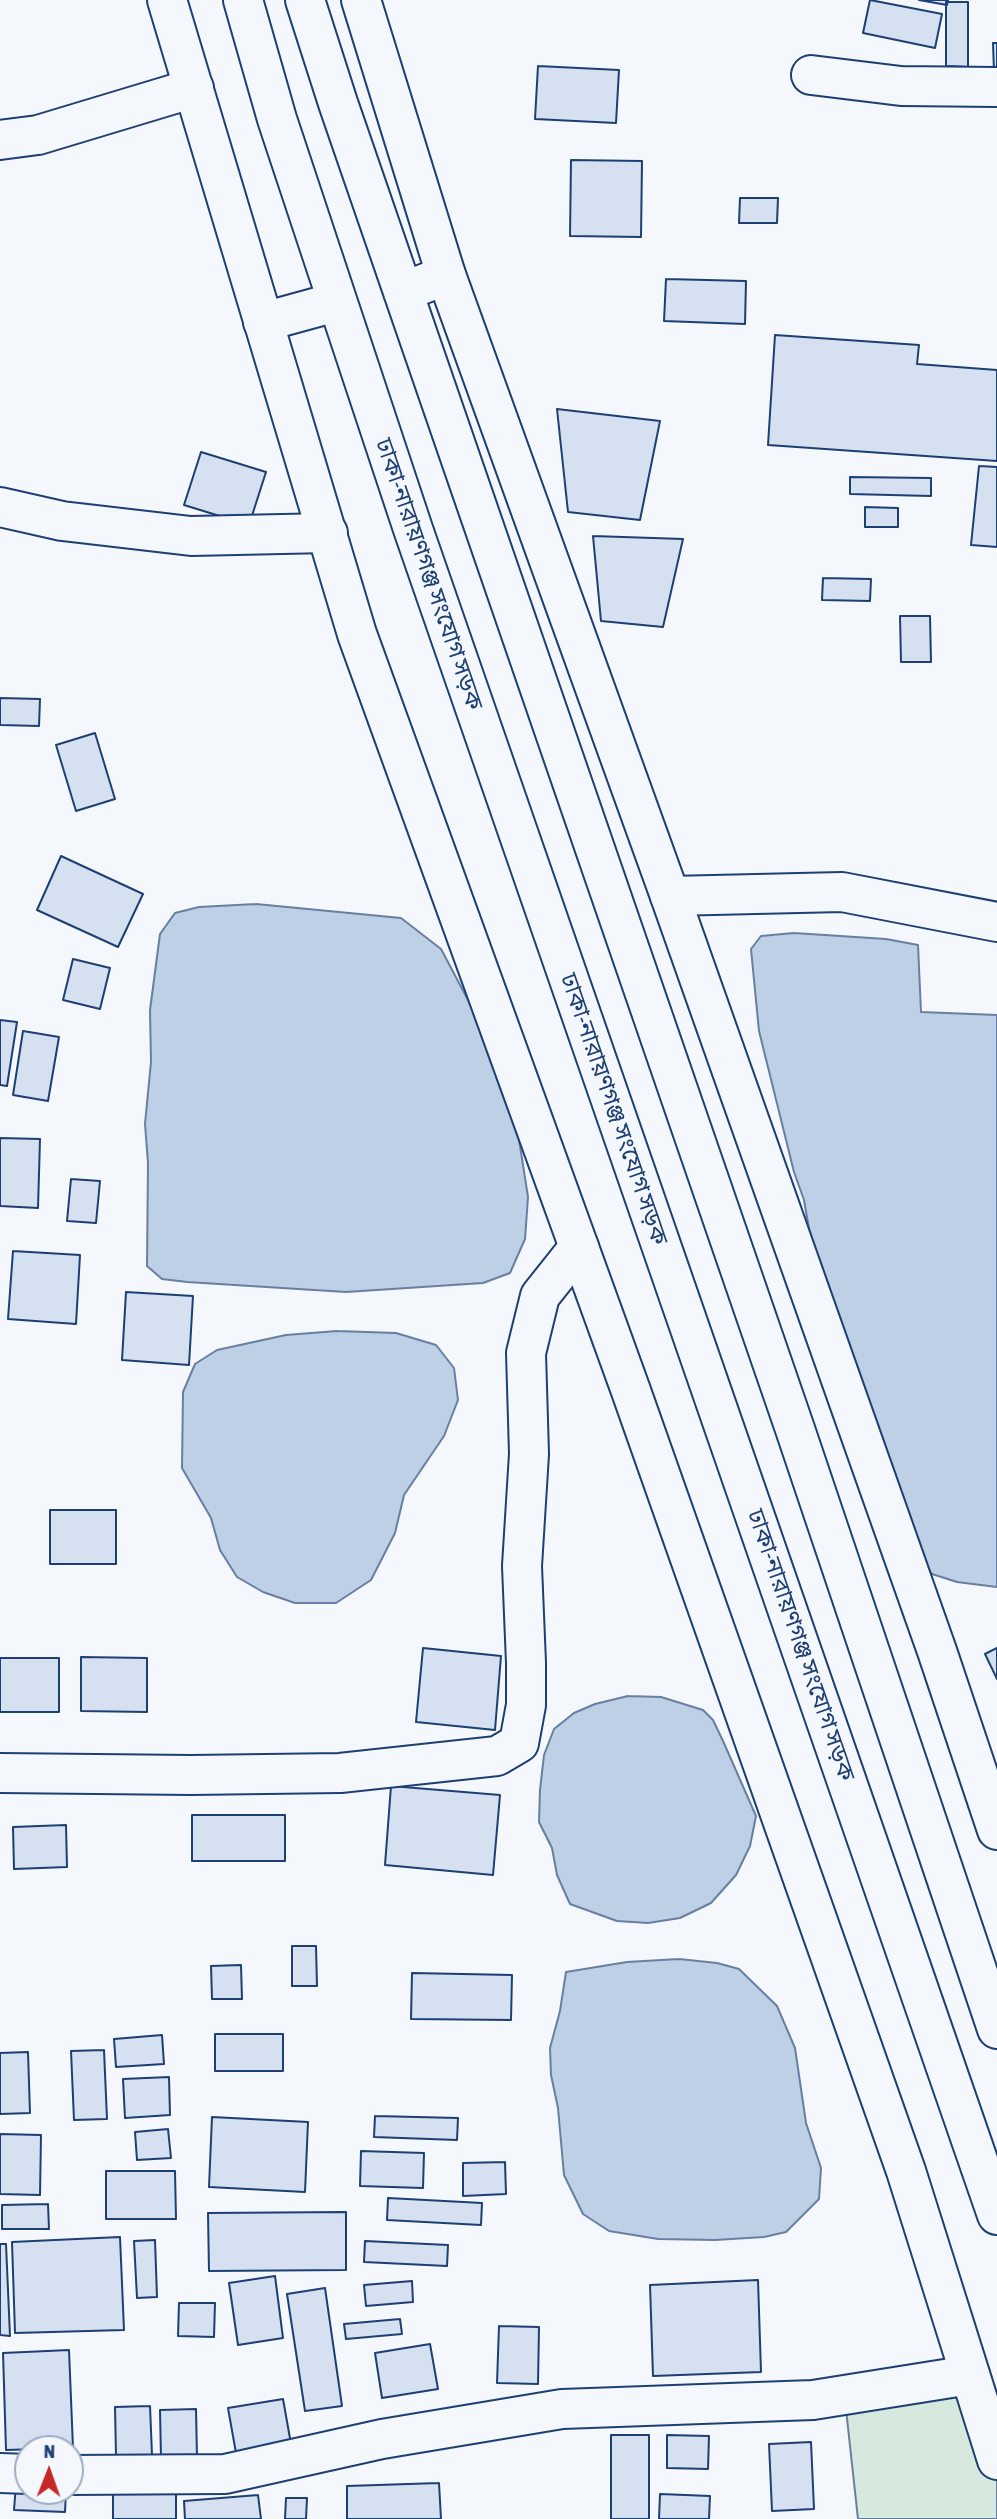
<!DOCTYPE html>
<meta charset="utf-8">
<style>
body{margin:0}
#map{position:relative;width:997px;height:2519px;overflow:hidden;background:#f4f7fb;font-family:"Asap Condensed",sans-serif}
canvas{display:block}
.north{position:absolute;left:14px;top:2435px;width:70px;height:70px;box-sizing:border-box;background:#f4f7fb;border:2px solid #9eadc5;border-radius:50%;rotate:1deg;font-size:19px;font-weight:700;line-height:28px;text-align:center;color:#1d3f73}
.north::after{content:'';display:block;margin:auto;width:24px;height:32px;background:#c62828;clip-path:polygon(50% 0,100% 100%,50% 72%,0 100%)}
</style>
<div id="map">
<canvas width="997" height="2519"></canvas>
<div class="north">N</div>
</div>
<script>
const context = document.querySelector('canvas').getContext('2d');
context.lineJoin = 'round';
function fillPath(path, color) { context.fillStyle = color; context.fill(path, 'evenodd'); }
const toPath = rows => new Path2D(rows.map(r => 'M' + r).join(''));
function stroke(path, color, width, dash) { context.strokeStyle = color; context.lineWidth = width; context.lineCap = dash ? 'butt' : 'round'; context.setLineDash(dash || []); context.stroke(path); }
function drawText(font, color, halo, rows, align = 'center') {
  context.font = font + ' "Asap Condensed","Noto Sans Bengali",sans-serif'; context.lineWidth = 5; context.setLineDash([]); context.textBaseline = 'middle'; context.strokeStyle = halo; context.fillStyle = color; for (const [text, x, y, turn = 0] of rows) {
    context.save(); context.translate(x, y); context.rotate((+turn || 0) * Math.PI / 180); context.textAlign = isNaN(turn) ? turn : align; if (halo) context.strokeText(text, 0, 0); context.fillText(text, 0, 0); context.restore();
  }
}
const green = toPath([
 [997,2390,997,2519,858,2519,845,2400,997,2390]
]);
fillPath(green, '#d7e8df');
stroke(green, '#687fa3', 2);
const water = toPath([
 [256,904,401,918,441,949,476,1015,518,1133,528,1197,525,1239,510,1273,483,1283,346,1292,187,1282,162,1279,147,1266,148,1163,145,1124,151,1062,150,1010,160,934,175,913,199,907,256,904],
 [794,933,886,939,918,945,921,1012,997,1015,997,1587,957,1582,932,1574,911,1547,812,1246,804,1200,794,1172,759,1031,751,949,761,936,794,933],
 [337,1331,396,1333,436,1345,454,1368,458,1400,444,1436,404,1495,395,1533,371,1580,336,1603,295,1603,263,1592,237,1577,220,1550,211,1518,182,1468,183,1392,195,1364,217,1350,286,1335,337,1331],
 [628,1696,661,1697,703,1710,713,1720,723,1741,756,1816,750,1846,736,1875,711,1903,680,1918,648,1923,617,1921,570,1904,557,1875,552,1848,539,1822,540,1790,544,1755,554,1729,574,1713,595,1704,628,1696],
 [679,1959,717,1963,739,1969,777,2006,795,2048,806,2123,821,2168,819,2199,786,2232,764,2237,715,2240,658,2239,609,2231,583,2214,564,2175,558,2108,551,2075,550,2048,560,2011,566,1972,627,1962,679,1959]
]);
fillPath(water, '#bed0e5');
stroke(water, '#687fa3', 2);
const building = toPath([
 [870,0,942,14,935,48,863,33,870,0],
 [919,0,948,0,947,5,919,0],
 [946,2,968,2,968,67,946,66,946,2],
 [993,43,997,43,997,72,994,72,993,43],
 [538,66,619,70,616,123,535,119,538,66],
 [571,160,642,161,641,237,570,236,571,160],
 [740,198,778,198,777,223,739,223,740,198],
 [666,279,746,281,745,324,664,321,666,279],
 [775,335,919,345,917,364,997,370,997,461,768,445,775,335],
 [557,409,660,421,640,520,568,512,557,409],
 [201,452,266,472,249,525,184,505,201,452],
 [979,466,997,467,997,547,971,545,979,466],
 [850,477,931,478,931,496,850,494,850,477],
 [865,507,898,508,898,527,865,527,865,507],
 [593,536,683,539,663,627,601,621,593,536],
 [823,578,871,579,870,601,822,600,823,578],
 [900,616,930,616,931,662,901,662,900,616],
 [0,698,40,699,39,726,0,725,0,698],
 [95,733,115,799,76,811,56,745,95,733],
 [61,856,143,894,118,947,37,910,61,856],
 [73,959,110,968,100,1009,63,1000,73,959],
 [0,1020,17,1022,7,1086,0,1085,0,1020],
 [23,1031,59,1037,48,1101,13,1095,23,1031],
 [0,1138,40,1139,38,1208,0,1206,0,1138],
 [71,1179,100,1181,96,1223,67,1221,71,1179],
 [13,1251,80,1255,76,1324,8,1319,13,1251],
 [126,1292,193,1296,189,1365,122,1360,126,1292],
 [50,1510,116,1510,116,1564,50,1564,50,1510],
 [423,1648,501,1656,495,1730,416,1722,423,1648],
 [997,1648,997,1679,985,1654,997,1648],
 [81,1657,147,1658,147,1712,81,1711,81,1657],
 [0,1658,59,1658,59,1712,0,1712,0,1658],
 [391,1786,500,1795,493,1875,385,1865,391,1786],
 [192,1815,285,1815,285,1861,192,1861,192,1815],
 [66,1825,67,1867,14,1869,13,1827,66,1825],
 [292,1946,316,1946,317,1986,292,1986,292,1946],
 [241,1965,242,1999,212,1999,211,1966,241,1965],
 [412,1973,512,1975,511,2020,411,2019,412,1973],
 [215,2034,283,2034,283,2071,215,2071,215,2034],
 [162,2035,164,2064,116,2067,114,2039,162,2035],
 [104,2050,107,2119,74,2120,71,2051,104,2050],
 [28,2052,30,2113,0,2114,0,2053,28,2052],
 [169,2077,170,2115,125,2118,123,2079,169,2077],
 [375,2116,458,2118,457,2140,374,2137,375,2116],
 [212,2117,308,2122,305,2192,209,2187,212,2117],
 [168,2129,171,2158,137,2160,135,2132,168,2129],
 [0,2134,41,2135,40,2195,0,2194,0,2134],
 [361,2151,424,2153,423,2188,360,2186,361,2151],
 [505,2162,506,2194,463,2196,463,2163,505,2162],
 [106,2171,175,2171,176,2219,106,2219,106,2171],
 [388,2198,482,2203,481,2225,387,2220,388,2198],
 [48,2204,49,2229,2,2229,2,2205,48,2204],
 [346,2212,346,2270,209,2271,208,2213,346,2212],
 [120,2237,124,2330,15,2333,12,2242,120,2237],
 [155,2240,157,2297,137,2298,134,2241,155,2240],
 [365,2241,448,2245,447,2266,364,2262,365,2241],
 [0,2244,6,2244,10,2336,0,2335,0,2244],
 [275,2276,283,2338,238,2345,229,2283,275,2276],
 [758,2280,761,2372,653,2376,650,2285,758,2280],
 [412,2281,413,2302,366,2306,364,2285,412,2281],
 [325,2288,342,2406,305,2411,287,2294,325,2288],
 [179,2303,215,2303,214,2337,178,2336,179,2303],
 [400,2319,402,2334,346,2339,344,2324,400,2319],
 [499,2326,539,2327,538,2384,497,2383,499,2326],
 [430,2344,438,2389,382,2398,375,2353,430,2344],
 [69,2350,73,2448,6,2450,3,2353,69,2350],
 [283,2399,291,2444,236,2453,228,2408,283,2399],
 [150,2406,152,2455,116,2456,115,2407,150,2406],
 [196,2409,197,2458,161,2459,160,2410,196,2409],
 [611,2435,649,2435,649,2519,611,2519,611,2435],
 [667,2435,709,2436,708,2469,667,2468,667,2435],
 [811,2442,814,2509,772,2511,769,2444,811,2442],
 [439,2483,441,2519,347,2519,347,2486,439,2483],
 [16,2484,28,2491,66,2491,65,2512,14,2510,16,2484],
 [113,2488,176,2489,176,2519,113,2519,113,2488],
 [660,2494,710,2496,709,2519,659,2519,660,2494],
 [258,2495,261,2519,185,2519,184,2501,258,2495],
 [286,2498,307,2498,306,2519,285,2519,286,2498]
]);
fillPath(building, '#d5e0f0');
stroke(building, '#1d3f73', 2);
const street = toPath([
 [811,75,901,86,997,87],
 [0,140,38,135,194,88],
 [0,507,62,521,191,536,328,533],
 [670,896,842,892,997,922],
 [0,1773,191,1775,340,1773,497,1756,519,1743,526,1705,526,1663,522,1566,529,1454,526,1353,540,1296,579,1247],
 [0,2473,28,2474],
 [70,2475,225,2474,382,2439,562,2409,813,2400,970,2375]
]);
const secondary = toPath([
 [167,0,357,634,631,1391,906,2171,997,2460],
 [361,0,446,275,670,896,937,1651,997,1830]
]);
const primary = toPath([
 [243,0,277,119,413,529,997,2215],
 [305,0,338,103,795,1429,997,2029],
 [403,292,446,275],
 [263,322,336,302]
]);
stroke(street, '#1d3f73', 42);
stroke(secondary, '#1d3f73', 42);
stroke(primary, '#1d3f73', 42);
stroke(street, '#f4f7fb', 38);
stroke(secondary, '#f4f7fb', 38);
stroke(primary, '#f4f7fb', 38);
drawText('24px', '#1d3f73', '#f4f7fb', [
 ["ঢাকা-নারায়ণগঞ্জ সংযোগ সড়ক",429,574,71],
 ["ঢাকা-নারায়ণগঞ্জ সংযোগ সড়ক",614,1109,71],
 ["ঢাকা-নারায়ণগঞ্জ সংযোগ সড়ক",801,1645,71]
]);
</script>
